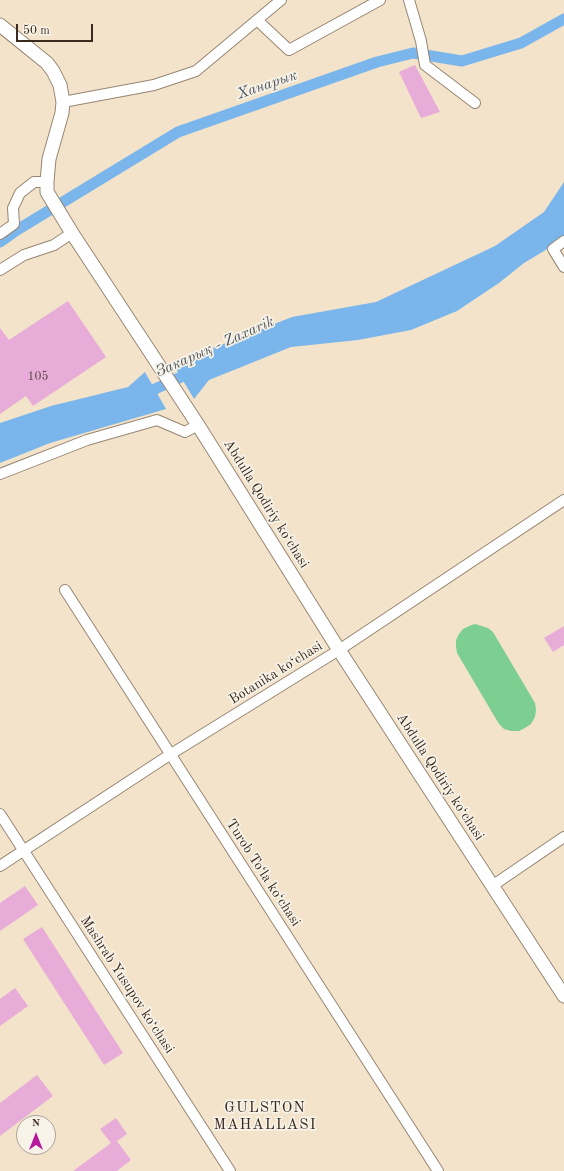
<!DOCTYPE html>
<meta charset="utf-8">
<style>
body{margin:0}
#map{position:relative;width:564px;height:1171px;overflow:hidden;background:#f3e3ca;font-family:"Old Standard TT",serif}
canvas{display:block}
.north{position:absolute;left:16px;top:1115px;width:40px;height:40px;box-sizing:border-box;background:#f7f3e8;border:1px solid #aca397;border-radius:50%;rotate:0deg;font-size:11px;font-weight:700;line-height:16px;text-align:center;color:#3b2a1e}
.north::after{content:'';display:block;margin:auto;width:14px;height:18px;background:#b5179e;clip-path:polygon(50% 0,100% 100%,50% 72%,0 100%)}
.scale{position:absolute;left:16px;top:24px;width:77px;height:18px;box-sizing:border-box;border:2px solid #3b2a1e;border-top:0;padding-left:5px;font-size:12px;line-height:14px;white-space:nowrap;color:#3b2a1e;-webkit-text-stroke:3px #f7f3e8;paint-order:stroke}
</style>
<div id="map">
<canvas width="564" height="1171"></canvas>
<div class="north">N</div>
<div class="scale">50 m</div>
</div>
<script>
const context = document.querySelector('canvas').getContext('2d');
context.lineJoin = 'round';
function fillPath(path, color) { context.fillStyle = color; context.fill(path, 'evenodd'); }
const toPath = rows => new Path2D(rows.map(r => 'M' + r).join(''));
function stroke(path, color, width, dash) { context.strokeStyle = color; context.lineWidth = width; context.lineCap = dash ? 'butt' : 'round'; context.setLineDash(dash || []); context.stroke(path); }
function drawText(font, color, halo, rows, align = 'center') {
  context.font = font + ' "Old Standard TT",serif'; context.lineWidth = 3.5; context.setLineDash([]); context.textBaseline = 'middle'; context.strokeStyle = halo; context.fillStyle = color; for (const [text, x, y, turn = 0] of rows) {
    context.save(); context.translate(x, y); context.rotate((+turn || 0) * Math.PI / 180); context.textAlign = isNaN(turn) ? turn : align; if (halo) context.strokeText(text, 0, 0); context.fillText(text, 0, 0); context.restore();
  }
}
fillPath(toPath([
 [475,624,488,628,493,632,535,703,536,710,535,717,531,724,525,728,519,731,511,731,504,729,499,724,457,653,456,646,456,640,459,634,463,629,469,626]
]), '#7cce91');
fillPath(toPath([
 [564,182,564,237,554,245,524,263,499,283,457,311,411,330,358,340,291,347,209,380,194,399,173,364,292,317,376,302,495,246,544,212],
 [145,372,166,409,50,443,0,463,0,423,51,406,128,387]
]), '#7ab6ec');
fillPath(toPath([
 [171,362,195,401,192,400,171,365],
 [144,370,146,371,168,408,168,410]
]), '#f3e3ca');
stroke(toPath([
 [0,242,17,230,178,132,377,62,413,53,462,61,521,43,564,19],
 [142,395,194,371]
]), '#7ab6ec', 11);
fillPath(toPath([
 [415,65,440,112,421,118,399,72],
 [68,301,106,357,33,406,26,396,0,414,0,328,9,340],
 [564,626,564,645,553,652,544,638],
 [25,886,38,905,0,931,0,903],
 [42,927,123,1053,104,1065,23,939],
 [15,988,28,1006,0,1026,0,999],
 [37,1075,53,1096,0,1136,0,1103],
 [116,1118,127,1134,117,1141,131,1160,117,1171,73,1171,111,1143,100,1129]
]), '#e7acd8');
const minor = toPath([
 [409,0,421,41,425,65,475,103],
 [257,20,289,50,380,0],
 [63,102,154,85,196,71,281,0],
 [0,234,14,224,13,208,20,193,34,182,47,182],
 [564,241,553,249,564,267],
 [0,270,24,255,54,245,72,233],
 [0,474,87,440,157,420,185,432,198,425],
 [65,590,438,1171],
 [0,814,230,1171],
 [0,866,171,754,339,650,564,500],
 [492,886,564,837]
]);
const major = toPath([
 [0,25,47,63,53,71,60,85,63,102,62,113,49,159,47,182,47,192,72,233,198,425,339,650,564,996]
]);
stroke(minor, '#978674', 12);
stroke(major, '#978674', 15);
stroke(minor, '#fff', 10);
stroke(major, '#fff', 13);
drawText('12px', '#664a4c', null, [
 ["105",38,377]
]);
drawText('14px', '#3b2a1e', '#f7f3e8', [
 ["Abdulla Qodiriy ko‘chasi",266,504,58],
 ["Botanika ko‘chasi",276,673,-32],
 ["Abdulla Qodiriy ko‘chasi",440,777,57],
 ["Turob To‘la ko‘chasi",263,873,57],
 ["Mashrab Yusupov ko‘chasi",127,985,57]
]);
drawText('italic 15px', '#4e545c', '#f7f3e8', [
 ["Ханарык",267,85,-19],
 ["Закарық - Zaxarik",215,347,-24]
]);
context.letterSpacing = '1px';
drawText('15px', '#3b2a1e', '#f7f3e8', [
 ["GULSTON",265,1108],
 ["MAHALLASI",265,1125]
]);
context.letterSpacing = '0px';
</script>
